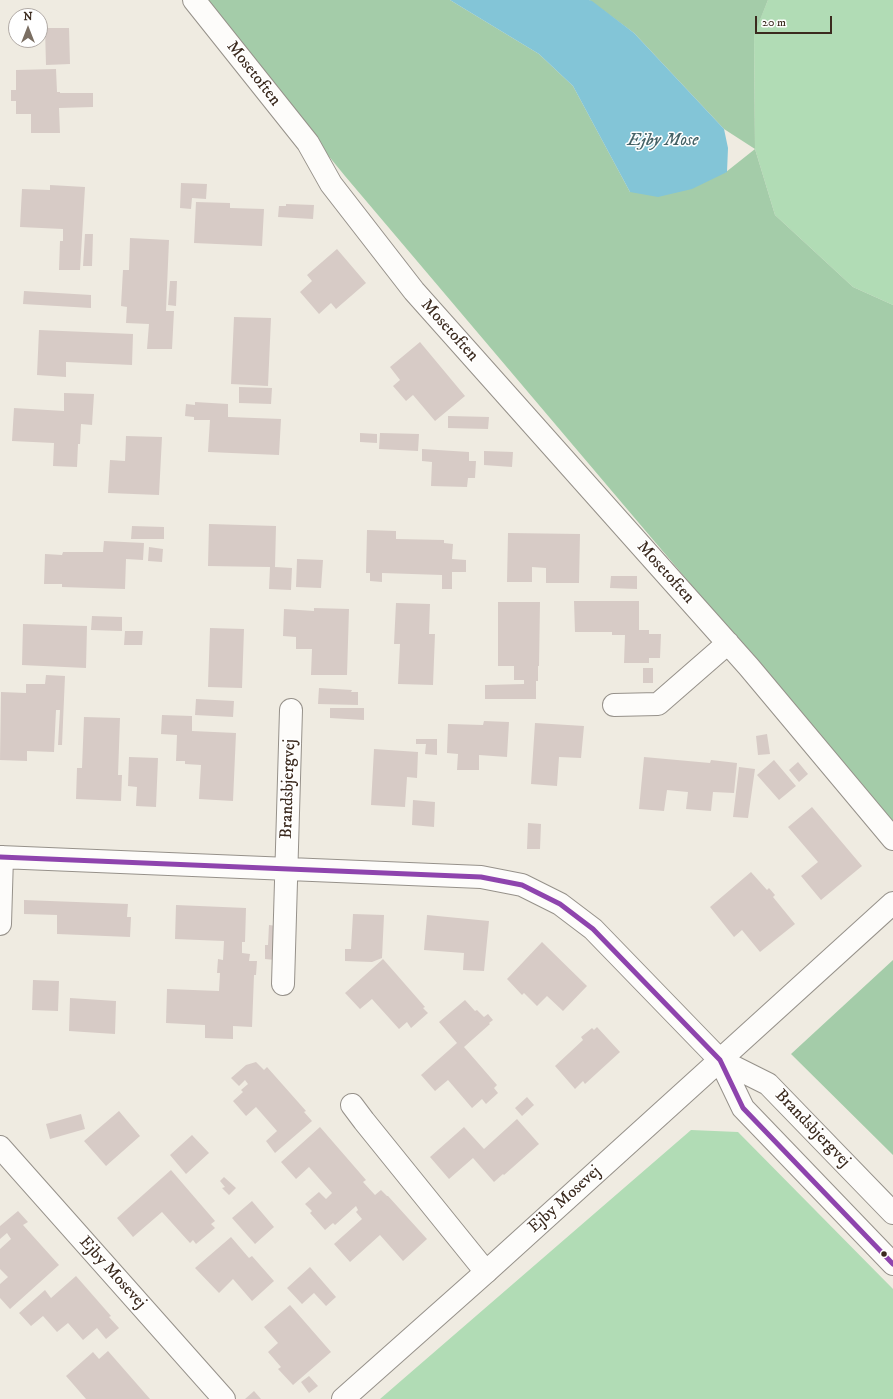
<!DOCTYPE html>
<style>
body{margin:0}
#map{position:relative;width:893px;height:1399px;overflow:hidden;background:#efebe1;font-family:"IM FELL DW Pica",serif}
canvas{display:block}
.north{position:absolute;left:8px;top:8px;width:40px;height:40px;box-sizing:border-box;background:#fff;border:1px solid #b1aaa5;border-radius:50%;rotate:0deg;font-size:11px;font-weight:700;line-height:16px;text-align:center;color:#3b2a1e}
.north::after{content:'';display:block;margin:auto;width:14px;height:18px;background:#7a6e62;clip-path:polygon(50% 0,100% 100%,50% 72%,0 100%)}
.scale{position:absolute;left:755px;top:16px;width:77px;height:18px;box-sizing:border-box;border:2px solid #3b2a1e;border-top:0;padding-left:5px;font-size:12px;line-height:14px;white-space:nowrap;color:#3b2a1e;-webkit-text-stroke:3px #fff;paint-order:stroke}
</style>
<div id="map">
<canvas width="893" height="1399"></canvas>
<div class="north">N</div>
<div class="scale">20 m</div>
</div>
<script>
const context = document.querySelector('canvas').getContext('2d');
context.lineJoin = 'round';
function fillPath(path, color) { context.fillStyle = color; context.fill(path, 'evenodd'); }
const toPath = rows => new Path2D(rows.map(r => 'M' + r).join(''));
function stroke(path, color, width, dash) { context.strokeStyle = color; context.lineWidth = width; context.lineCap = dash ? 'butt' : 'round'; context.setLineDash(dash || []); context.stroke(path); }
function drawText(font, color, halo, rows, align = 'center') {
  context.font = font + ' "IM FELL DW Pica",serif'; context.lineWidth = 3; context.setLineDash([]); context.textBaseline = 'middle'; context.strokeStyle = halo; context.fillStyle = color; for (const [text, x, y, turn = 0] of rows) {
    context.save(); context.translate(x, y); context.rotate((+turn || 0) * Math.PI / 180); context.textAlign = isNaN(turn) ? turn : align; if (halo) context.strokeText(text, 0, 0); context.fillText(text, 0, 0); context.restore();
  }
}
fillPath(toPath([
 [768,0,893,0,893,305,853,287,775,215,755,149,754,34],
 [691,1130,738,1132,893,1289,893,1399,380,1399]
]), '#b1dcb5');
fillPath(toPath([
 [201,0,450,0,539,54,573,86,630,192,726,172,755,149,724,129,634,33,589,0,768,0,754,35,755,149,775,215,853,287,893,305,893,823,345,176],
 [893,960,893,1155,791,1054]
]), '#a4cca9');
fillPath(toPath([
 [450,0,589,0,592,1,634,33,724,129,728,148,727,172,692,189,658,197,630,192,573,86,539,54]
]), '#83c5d7');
fillPath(toPath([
 [45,28,69,28,70,64,46,65],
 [56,69,57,92,60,92,60,93,93,93,93,107,59,108,60,133,31,133,31,114,16,114,16,101,11,101,11,90,16,90,16,70],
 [181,183,207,184,206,199,192,198,191,209,180,208],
 [50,185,85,187,80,270,59,270,60,241,63,241,63,229,20,227,22,189,50,190],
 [196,202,230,203,230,208,264,209,262,246,194,243],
 [286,204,314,205,313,219,278,217,279,206,286,206],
 [85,234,93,234,92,266,83,266],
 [130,238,169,240,166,311,174,311,172,349,147,349,149,324,126,323,127,307,121,306,123,270,129,270],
 [337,249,366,283,336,309,331,303,319,314,300,292,312,281,307,275],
 [170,281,177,281,176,306,168,305],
 [24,291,91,295,91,308,23,304],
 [234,317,271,318,268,386,231,384],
 [39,330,133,334,132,365,66,362,66,377,37,375],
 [420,342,465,396,435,421,413,395,406,401,393,386,400,380,390,367],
 [239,387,272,388,271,404,239,403],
 [64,393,94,394,92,425,81,424,80,444,78,444,77,467,53,466,54,443,12,441,14,408,64,411],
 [195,402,228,404,228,417,281,419,279,455,208,452,210,420,194,420,194,417,185,416,186,404,195,405],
 [448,416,489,417,488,429,448,428],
 [360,433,377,434,377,443,360,442],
 [380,433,419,434,418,451,379,449],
 [126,436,162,437,159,495,108,493,110,460,125,461],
 [422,449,469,452,469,461,476,461,475,478,468,478,467,487,431,486,432,462,422,461],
 [484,451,513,452,512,467,484,465],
 [209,524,276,526,275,567,292,568,291,590,269,589,270,567,208,566],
 [132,526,164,527,164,539,131,539],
 [367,530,396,531,396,539,444,540,444,543,453,544,452,559,466,560,466,572,452,572,452,589,442,589,442,575,382,573,382,582,370,581,370,573,366,573],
 [508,533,580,534,579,583,546,583,546,568,532,567,532,582,507,582],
 [104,541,144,543,143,560,126,559,125,589,62,587,62,584,44,584,45,554,62,555,63,552,103,552],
 [149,547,163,549,162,562,148,561],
 [297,559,323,560,321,588,296,587],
 [611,576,637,576,637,589,610,588],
 [574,601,639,601,639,630,649,630,649,634,661,634,660,658,649,658,649,663,624,663,625,635,612,635,612,632,575,632],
 [498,602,540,602,539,666,538,666,538,681,536,681,536,699,485,699,485,685,524,684,524,680,514,680,514,666,498,666],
 [396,603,430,604,429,634,435,634,433,685,398,684,400,644,394,644],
 [314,608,349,609,347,675,311,675,312,649,296,649,296,637,283,636,284,609,314,611],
 [92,616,122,617,122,631,91,630],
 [23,624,87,626,86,668,22,665],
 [210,628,244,629,242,688,208,687],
 [125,631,143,631,142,645,124,645],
 [643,668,653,668,653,683,643,683],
 [46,675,65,676,62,745,58,745,60,710,56,710,54,752,27,751,27,761,0,760,1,692,26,693,26,684,45,684],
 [319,688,352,690,351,692,358,692,358,705,318,704],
 [196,699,234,701,233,717,195,715],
 [330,708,364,708,364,720,330,718],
 [162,715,192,716,192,731,236,733,233,801,199,799,201,765,185,764,185,761,176,761,177,735,161,734],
 [84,717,120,718,118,775,122,775,121,801,76,799,77,768,82,768],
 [484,721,509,722,507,757,479,755,479,770,457,770,458,754,447,753,448,724,483,725],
 [535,723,584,726,581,758,559,757,557,786,531,784],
 [767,734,770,754,758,755,756,736],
 [416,739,437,739,437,755,425,754,426,744,416,744],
 [374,749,418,752,417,778,407,777,405,807,371,805],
 [129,757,158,758,156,807,136,806,137,787,128,786],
 [644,757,710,763,711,760,737,763,734,793,713,792,711,811,686,809,688,792,667,790,664,811,639,809],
 [774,760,796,786,779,800,757,775],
 [798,762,808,774,799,782,789,770],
 [739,767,755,769,748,818,733,817],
 [413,800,435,802,434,827,412,825],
 [812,807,862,866,821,900,801,876,818,862,788,827],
 [528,823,541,824,540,849,527,849],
 [751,872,767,890,769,888,775,895,773,897,795,924,760,952,742,930,734,937,710,907],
 [24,900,128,904,127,917,131,917,130,937,57,934,57,915,24,914],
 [176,905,246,908,245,942,242,942,242,953,250,954,249,961,257,961,256,975,254,975,252,1027,233,1026,233,1039,205,1038,205,1025,166,1023,167,989,219,991,220,973,217,973,218,959,223,960,224,941,175,939],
 [353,914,384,915,382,958,372,962,345,961,345,949,351,949],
 [427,915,489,921,484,971,463,970,464,953,424,950],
 [269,925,277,926,275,960,265,959,265,945,268,945],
 [542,942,587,986,563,1011,547,996,537,1006,524,993,522,995,507,979],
 [383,959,425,1007,423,1008,428,1013,411,1028,407,1022,399,1029,372,999,360,1009,345,993],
 [33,980,59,981,58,1011,32,1010],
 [70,998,116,1001,115,1034,69,1031],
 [465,1000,475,1011,477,1010,484,1017,488,1014,493,1020,489,1023,490,1024,464,1047,497,1085,494,1088,498,1093,486,1104,482,1099,472,1108,448,1080,435,1091,421,1075,457,1043,439,1022],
 [597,1027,620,1052,585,1084,583,1081,575,1089,555,1066,583,1040,581,1037,592,1028,594,1030],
 [256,1062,264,1070,267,1067,306,1111,304,1112,312,1121,275,1153,266,1141,277,1131,256,1107,246,1116,233,1101,243,1092,241,1090,248,1084,245,1080,239,1086,231,1078,246,1065],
 [527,1097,534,1105,522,1116,515,1108],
 [119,1111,140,1136,106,1166,84,1141],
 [81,1114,85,1129,50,1139,46,1124],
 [517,1119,539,1144,504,1175,503,1174,494,1182,473,1158,449,1179,430,1157,464,1127,484,1149],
 [320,1127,366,1180,363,1182,375,1195,381,1190,387,1196,388,1196,427,1239,403,1261,380,1235,350,1262,334,1244,362,1219,356,1212,358,1210,356,1206,335,1225,333,1223,325,1230,310,1213,312,1211,305,1204,319,1192,326,1199,332,1193,309,1167,296,1179,281,1162],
 [192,1135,209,1153,186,1174,170,1155],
 [171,1170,215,1221,211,1224,215,1228,196,1244,193,1240,190,1243,162,1212,133,1237,117,1218],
 [224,1177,236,1188,229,1195,222,1188,225,1187,220,1181],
 [252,1201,274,1227,255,1244,232,1218],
 [18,1211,28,1222,23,1225,59,1265,10,1309,0,1298,0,1284,8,1277,0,1269,0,1249,11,1239,7,1233,0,1239,0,1226],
 [231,1237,249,1258,252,1256,274,1281,252,1301,233,1279,219,1293,195,1268],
 [310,1267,336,1297,326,1306,314,1293,302,1304,287,1288],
 [76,1276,111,1316,109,1317,119,1328,106,1339,97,1328,83,1340,68,1323,57,1332,43,1316,31,1326,19,1313,45,1290,51,1298],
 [290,1305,331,1352,293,1385,278,1369,281,1367,268,1352,278,1343,264,1327],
 [108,1351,150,1399,86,1399,66,1376,93,1352,99,1359],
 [309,1376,318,1386,309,1393,301,1382],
 [254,1391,261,1399,245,1399]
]), '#d7cbc6');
const street = toPath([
 [194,0,308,143,331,184,414,291,749,667,893,839],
 [614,705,658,704,728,643],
 [0,857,481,877,522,885,560,904,593,929,720,1060,893,903],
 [0,924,2,857],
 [283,984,291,710],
 [352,1105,364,1121,486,1272],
 [0,1147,224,1399]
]);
const secondary = toPath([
 [720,1060,743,1108,893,1264],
 [720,1060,768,1084,893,1213],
 [343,1399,486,1272,720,1060]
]);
stroke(street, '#96918a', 24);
stroke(secondary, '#96918a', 24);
stroke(street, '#fdfcfa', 22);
stroke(secondary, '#fdfcfa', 22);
stroke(toPath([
 [0,857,481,877,522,885,560,904,593,929,720,1060,743,1108,893,1264]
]), '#8e44ad', 5);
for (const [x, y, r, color] of [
 [884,1254,3.5,"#3b2a1e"]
]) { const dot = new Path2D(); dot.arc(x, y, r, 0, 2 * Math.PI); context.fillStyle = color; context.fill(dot); stroke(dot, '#fff', 1.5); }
drawText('17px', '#3b2a1e', '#fff', [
 ["Mosetoften",253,74,52],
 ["Mosetoften",449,331,48],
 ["Mosetoften",665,573,48],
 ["Brandsbjergvej",289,789,-88],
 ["Brandsbjergvej",812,1129,46],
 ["Ejby Mosevej",565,1200,-42],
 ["Ejby Mosevej",112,1273,48]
]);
drawText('italic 18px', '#456266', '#fff', [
 ["Ejby Mose",663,141]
]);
</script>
